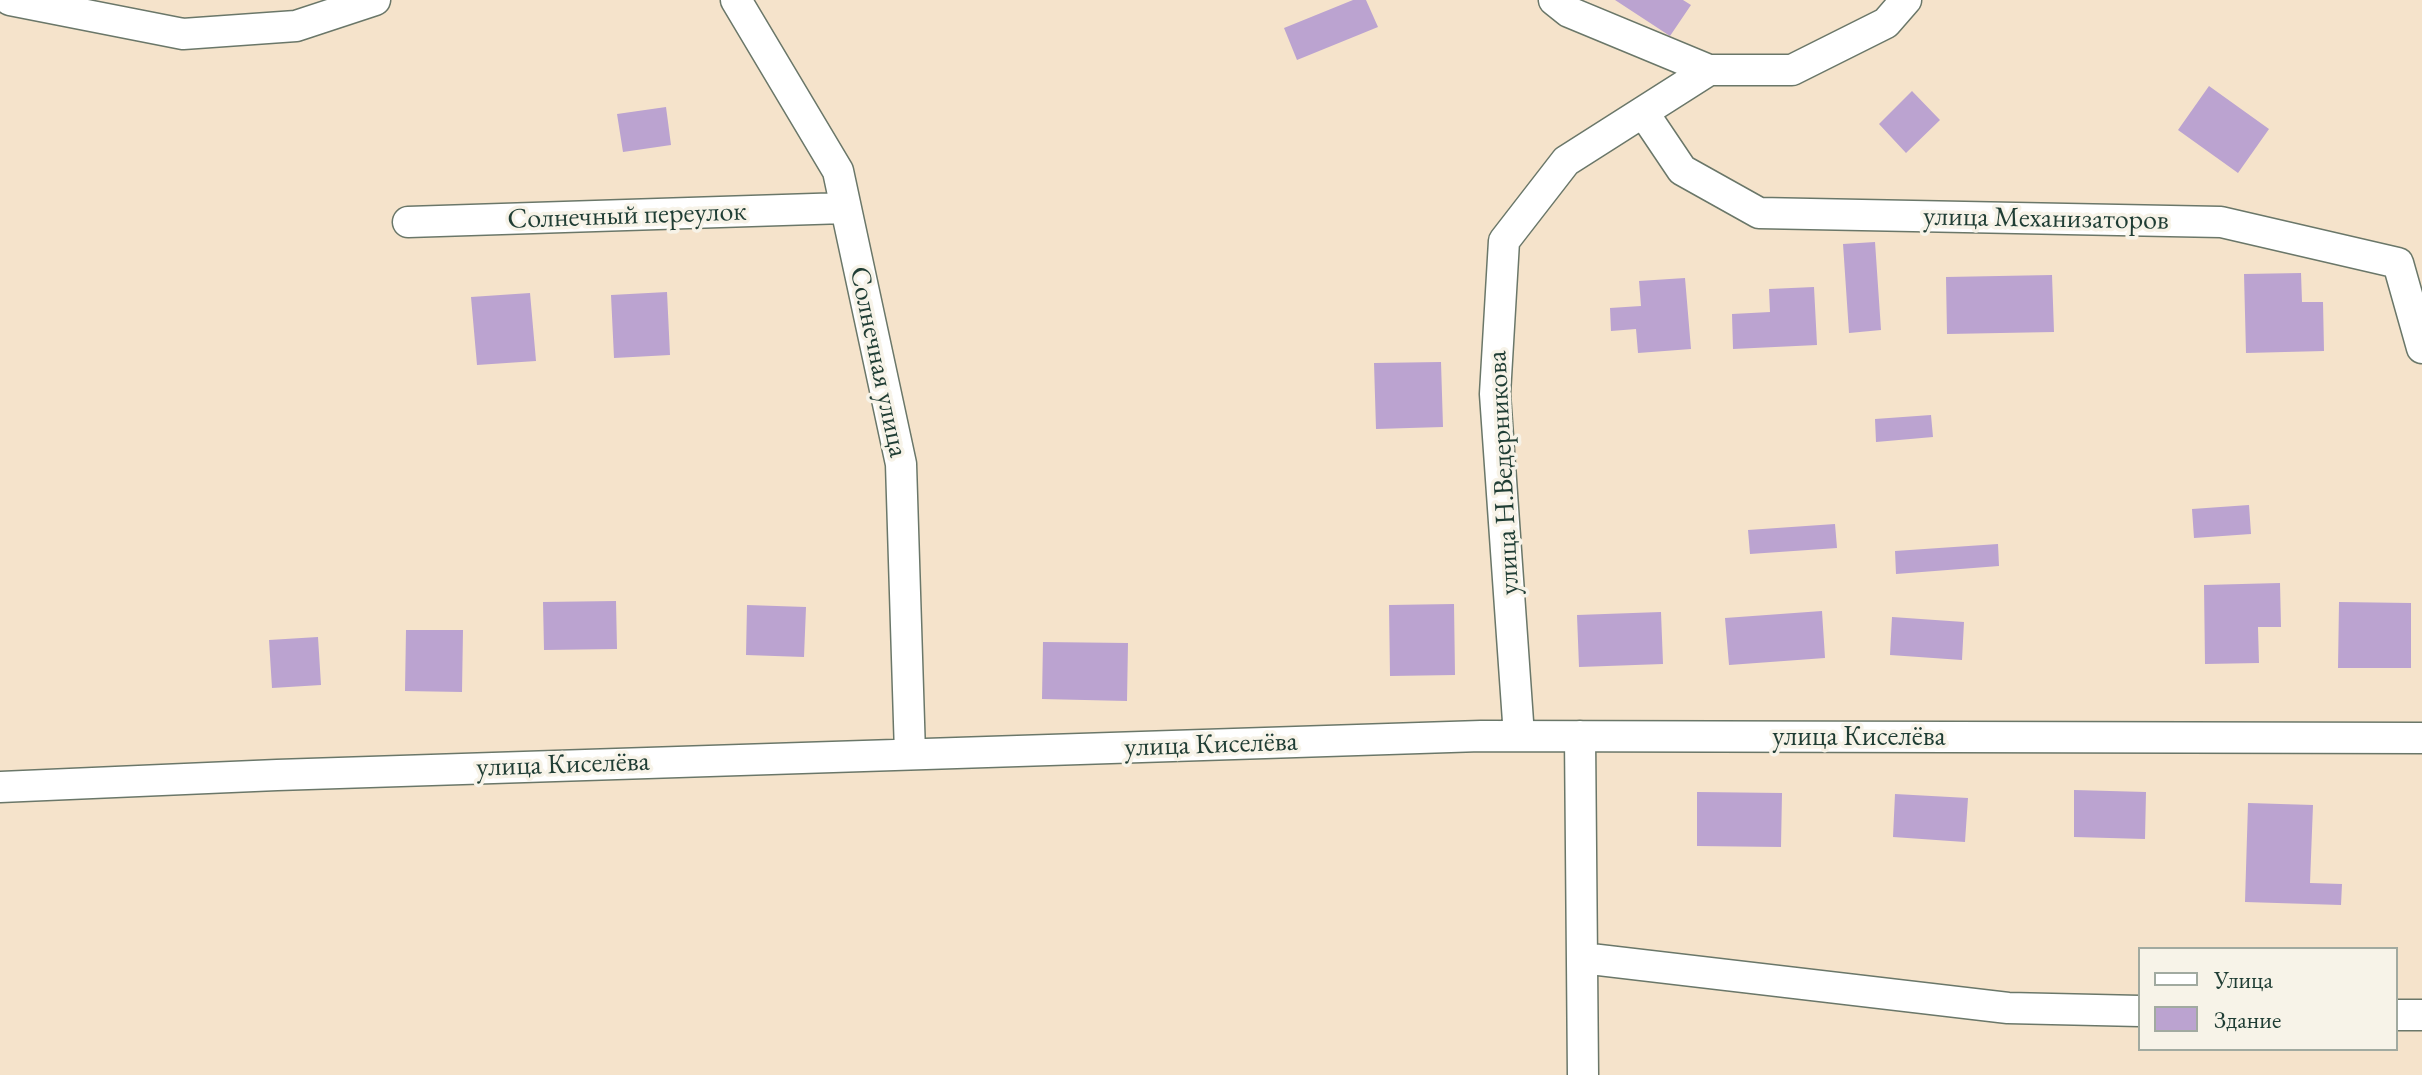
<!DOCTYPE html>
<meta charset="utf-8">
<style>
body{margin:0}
#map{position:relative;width:2422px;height:1075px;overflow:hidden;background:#f5e3cb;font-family:"EB Garamond",serif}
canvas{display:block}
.legend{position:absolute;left:2138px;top:947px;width:260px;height:104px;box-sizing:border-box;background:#f7f3e8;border:2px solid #a1aaa0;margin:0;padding:10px 14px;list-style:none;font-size:24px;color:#1f3d34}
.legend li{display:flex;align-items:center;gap:16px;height:40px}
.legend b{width:40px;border:2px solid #a1aaa0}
</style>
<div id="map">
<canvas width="2422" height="1075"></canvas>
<ul class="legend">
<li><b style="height:10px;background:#fff"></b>Улица</li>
<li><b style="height:22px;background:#bba3d0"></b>Здание</li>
</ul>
</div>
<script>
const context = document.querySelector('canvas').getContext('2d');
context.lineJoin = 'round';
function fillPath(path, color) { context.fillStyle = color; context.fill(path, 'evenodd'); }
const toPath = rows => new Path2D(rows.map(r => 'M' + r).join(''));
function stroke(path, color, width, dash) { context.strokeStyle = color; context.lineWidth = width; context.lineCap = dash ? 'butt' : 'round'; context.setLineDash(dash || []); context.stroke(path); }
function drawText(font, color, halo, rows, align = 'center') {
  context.font = font + ' "EB Garamond",serif'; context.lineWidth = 7; context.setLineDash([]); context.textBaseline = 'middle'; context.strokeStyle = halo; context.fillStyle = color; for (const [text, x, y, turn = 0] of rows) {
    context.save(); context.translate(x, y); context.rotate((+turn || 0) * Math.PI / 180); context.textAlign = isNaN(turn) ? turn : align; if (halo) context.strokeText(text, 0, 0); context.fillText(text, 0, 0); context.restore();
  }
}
fillPath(toPath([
 [1353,0,1366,0,1378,27,1297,60,1284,28],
 [1615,0,1683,0,1691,5,1670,36],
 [2209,86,2269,129,2238,173,2178,130],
 [1912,91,1940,120,1906,153,1879,124],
 [666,107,671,145,623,152,617,114],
 [1875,242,1881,330,1849,333,1843,244],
 [2301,273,2302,302,2323,302,2324,351,2246,353,2244,274],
 [2052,275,2054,332,1947,334,1946,277],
 [1685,278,1691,349,1638,353,1636,329,1611,331,1610,308,1641,306,1639,281],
 [1814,287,1817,345,1733,349,1732,314,1770,312,1769,289],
 [667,292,670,355,614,358,611,295],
 [530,293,536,361,477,365,471,297],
 [1441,362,1443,427,1376,429,1374,363],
 [1931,415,1933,437,1876,442,1875,419],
 [2249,505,2251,534,2194,538,2192,509],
 [1835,524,1837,548,1750,554,1748,530],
 [1998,544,1999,566,1896,574,1895,551],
 [2280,583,2281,627,2258,627,2259,663,2205,664,2204,585],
 [616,601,617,649,544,650,543,602],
 [2339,602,2411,603,2411,668,2338,668],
 [1454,604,1455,675,1390,676,1389,605],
 [747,605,806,607,804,657,746,655],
 [1822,611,1825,658,1729,665,1725,618],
 [1661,612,1663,664,1579,667,1577,615],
 [1892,617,1964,622,1962,660,1890,655],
 [406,630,463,630,462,692,405,691],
 [318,637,321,685,272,688,269,640],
 [1043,642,1128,643,1127,701,1042,699],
 [2074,790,2146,792,2145,839,2074,837],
 [1697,792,1782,793,1781,847,1697,846],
 [1895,794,1968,798,1965,842,1893,837],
 [2248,803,2313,805,2310,883,2342,884,2341,905,2245,902]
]), '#bba3d0');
const minor = toPath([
 [10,0,183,34,296,26,375,0],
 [736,0,838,171,901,464,910,754],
 [1554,0,1569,12,1709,70,1792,70,1886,23,1906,0],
 [1643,112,1682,170,1759,213,2221,222,2398,263,2422,348],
 [408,222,845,208],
 [1519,736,1495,394,1504,241,1566,161,1709,70],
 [1580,736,1583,1075],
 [0,787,277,775,1481,736,2422,738],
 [1582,958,2008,1008,2140,1011],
 [2396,1015,2422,1015]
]);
stroke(minor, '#6a7769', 33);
stroke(minor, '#fff', 30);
drawText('28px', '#1f3d34', '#f7f3e8', [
 ["Солнечный переулок",627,216,-2],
 ["улица Механизаторов",2046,219,1],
 ["Солнечная улица",878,362,78],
 ["улица Н.Ведерникова",1504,473,-93],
 ["улица Киселёва",1859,737],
 ["улица Киселёва",1211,745,-2],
 ["улица Киселёва",563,765,-2]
]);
</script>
